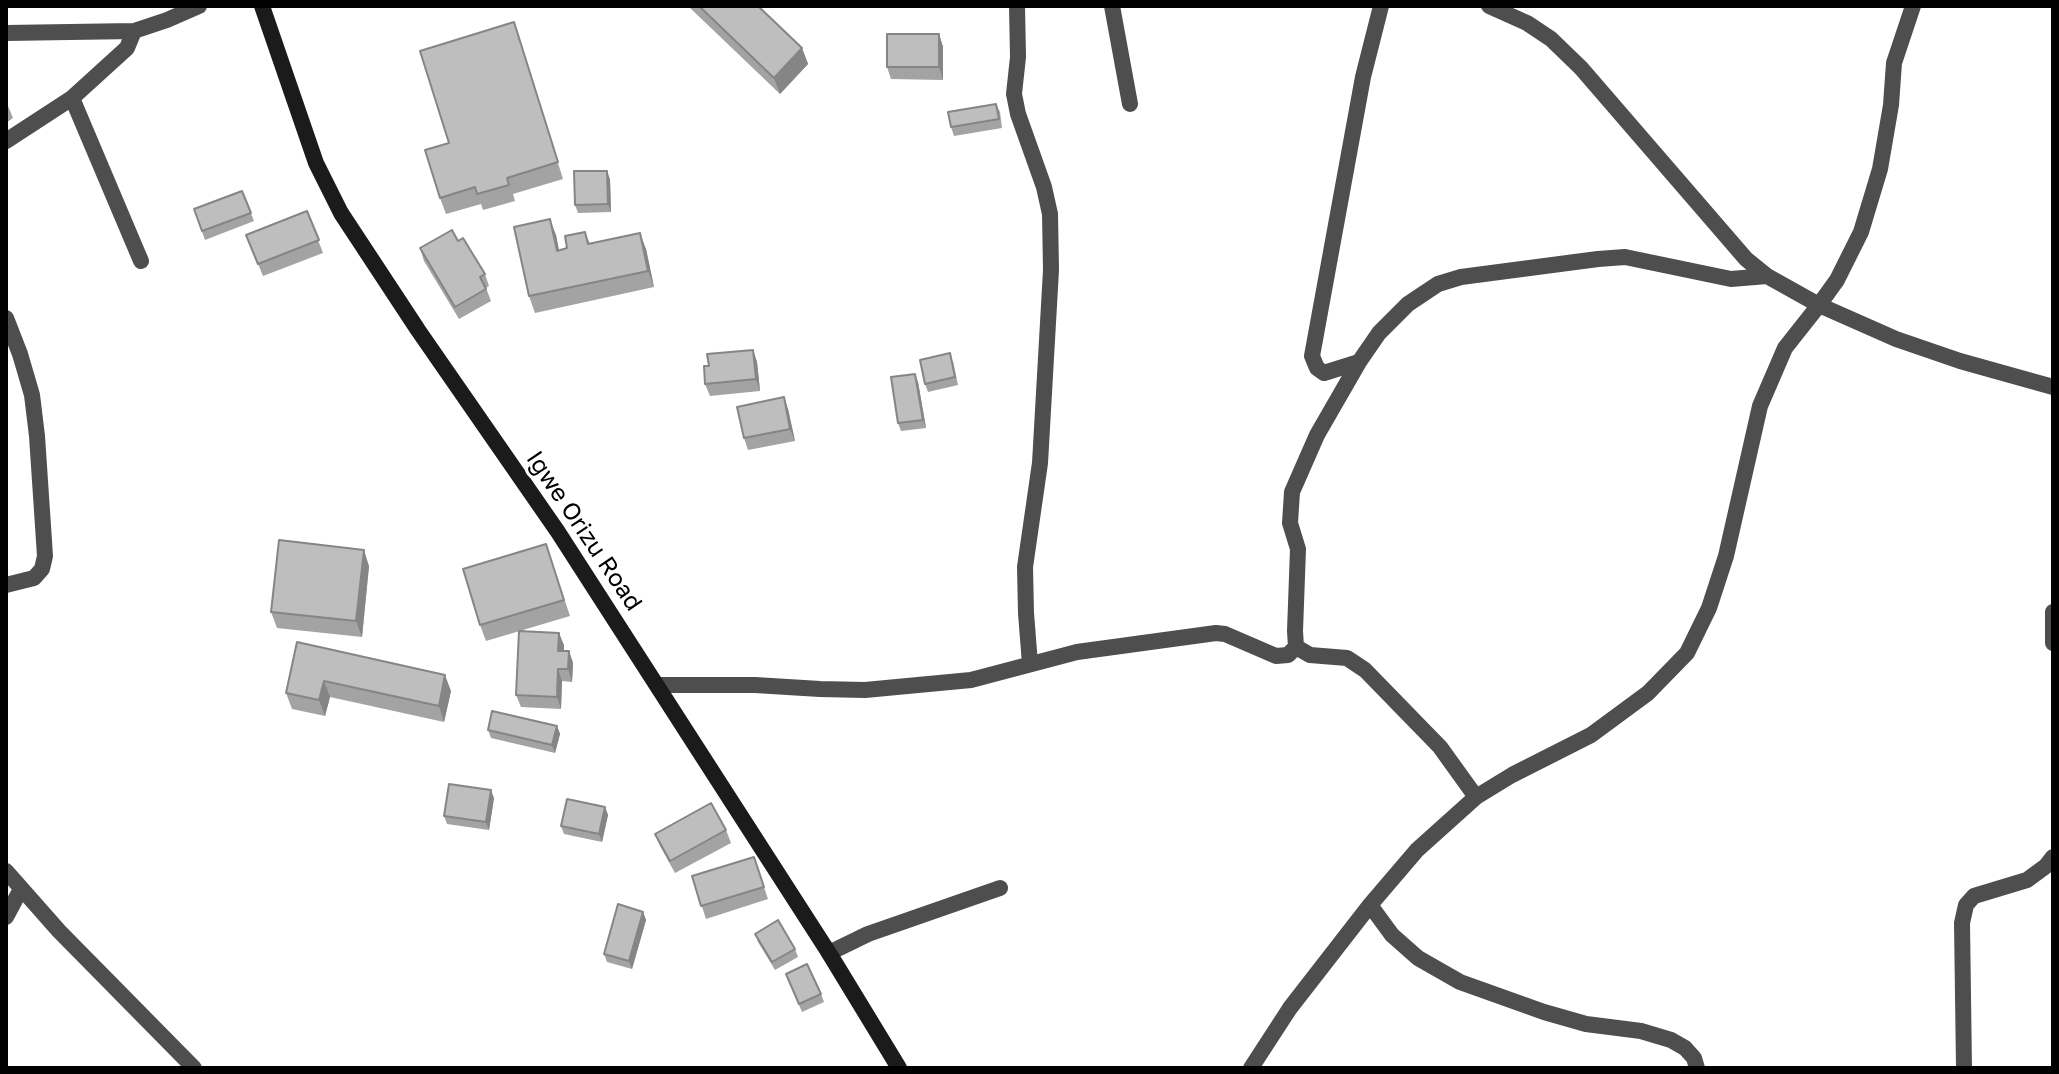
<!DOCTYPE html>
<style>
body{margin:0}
#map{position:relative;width:2059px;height:1074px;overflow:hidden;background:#fff;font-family:"Golos Text",sans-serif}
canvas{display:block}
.frame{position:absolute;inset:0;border:8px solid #000;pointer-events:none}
</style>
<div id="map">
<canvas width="2059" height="1074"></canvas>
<div class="frame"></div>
</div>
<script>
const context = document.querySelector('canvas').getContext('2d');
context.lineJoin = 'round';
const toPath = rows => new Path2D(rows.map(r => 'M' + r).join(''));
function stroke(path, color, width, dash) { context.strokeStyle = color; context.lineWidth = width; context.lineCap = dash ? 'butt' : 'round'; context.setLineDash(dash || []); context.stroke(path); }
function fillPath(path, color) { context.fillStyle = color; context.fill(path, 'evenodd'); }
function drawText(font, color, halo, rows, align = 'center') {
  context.font = font + ' "Golos Text",sans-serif'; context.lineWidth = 6; context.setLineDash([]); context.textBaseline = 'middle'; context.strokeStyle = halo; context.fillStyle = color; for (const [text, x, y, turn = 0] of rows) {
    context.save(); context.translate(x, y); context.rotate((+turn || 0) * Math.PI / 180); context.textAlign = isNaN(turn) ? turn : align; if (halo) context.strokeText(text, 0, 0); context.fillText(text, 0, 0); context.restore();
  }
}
stroke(toPath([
 [1017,6,1018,57,1014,94,1018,114,1044,187,1050,214,1051,270,1040,463,1025,567,1026,613,1030,664],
 [1112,6,1130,104],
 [1489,6,1527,23,1551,39,1581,68,1746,259,1767,276,1819,305,1896,339,1960,361,2053,387],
 [6,33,134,31,167,20,199,6],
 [72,98,141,261],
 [6,141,72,98,127,48,134,31],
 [6,318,20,354,32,395,37,436,45,556,42,569,34,578,6,585],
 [1359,362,1324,373,1317,368,1312,356,1363,77,1381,6],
 [2053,612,2053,643],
 [1296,647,1295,631,1298,549,1290,523,1292,492,1317,435,1359,362,1379,333,1408,304,1438,284,1461,277,1598,259,1625,257,1731,279,1767,276],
 [1296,647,1310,655,1347,658,1365,670,1440,747,1476,797],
 [657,685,755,685,820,689,865,690,971,680,1077,652,1216,633,1225,634,1276,656,1288,655,1296,647],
 [6,871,59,931,194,1068],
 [1370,905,1392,935,1418,958,1460,982,1544,1012,1586,1024,1641,1031,1671,1040,1685,1048,1694,1058,1697,1068],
 [6,917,21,889],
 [829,953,868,934,1000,888],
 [1251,1068,1290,1008,1370,905,1417,850,1476,797,1512,775,1591,735,1648,693,1687,653,1709,608,1726,556,1760,406,1785,348,1819,305,1837,280,1861,232,1880,169,1891,105,1894,63,1913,6],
 [1964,1068,1962,923,1966,905,1974,896,2027,880,2046,866,2053,857]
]), '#4e4e4e', 16);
stroke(toPath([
 [262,6,316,163,341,213,418,330,558,532,829,953,899,1068]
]), '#1b1b1b', 16);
fillPath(toPath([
 [688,6,758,6,802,48,808,64,780,94],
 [514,22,563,179,513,194,515,201,483,210,481,204,446,214,440,198,449,143],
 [939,34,943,47,943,80,891,79,887,67],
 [6,101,13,118,6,123],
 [996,104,1000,112,1002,128,954,136,951,127],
 [610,179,611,212,578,213,575,205],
 [242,191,254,221,205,240,194,209],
 [307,211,323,253,263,276,246,235],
 [585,232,590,244,646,249,654,287,535,313,529,296,556,235,559,250,567,248],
 [458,241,485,274,489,286,486,288,491,301,459,319,424,261,420,248],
 [753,350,757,362,760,391,710,396,705,384,709,366],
 [953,361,958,385,928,392,925,384],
 [918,382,926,428,901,431,898,423],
 [784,397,788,409,795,441,748,450,744,438],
 [546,544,570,616,486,641,480,625],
 [369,566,362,637,277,628,271,612],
 [297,642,451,691,444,722,330,697,325,716,292,709,286,693],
 [564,645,564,651,569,651,573,663,572,682,562,681,561,709,521,707,516,695],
 [557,726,560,734,555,753,491,738,488,730],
 [494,798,489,830,447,824,444,816],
 [605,807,608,815,602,842,564,834,561,826],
 [726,830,731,843,675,873,660,846,655,834],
 [754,857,768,899,706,919,692,876],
 [643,912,646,920,632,969,607,962,604,954],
 [755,934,795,949,798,957,775,970,758,942],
 [786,974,821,994,824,1002,802,1012]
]), '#a3a3a3');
fillPath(toPath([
 [939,34,943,47,943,80,939,67],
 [802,48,808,64,780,94,774,78],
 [607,171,610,179,611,212,608,204],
 [550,219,556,235,562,267,557,251],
 [640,233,646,249,654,287,648,271],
 [753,350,757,362,760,391,756,379],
 [915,374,918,382,926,428,923,420],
 [784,397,788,409,795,441,790,429],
 [364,550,369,566,362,637,356,621],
 [559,633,564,645,563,663,558,651],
 [569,651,573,663,572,682,568,669],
 [558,669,562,681,561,709,557,697],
 [445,675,451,691,444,722,439,706],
 [324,681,330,697,325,716,319,700],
 [557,726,560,734,555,753,552,745],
 [491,790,494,798,489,830,486,822],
 [605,807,608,815,602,842,599,834],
 [643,912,646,920,632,969,629,961]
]), '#858585');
const building = toPath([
 [699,6,758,6,802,48,774,78,699,6],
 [514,22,558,162,507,178,509,185,477,194,475,187,440,198,425,150,449,143,420,51,514,22],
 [887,34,939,34,939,67,887,67,887,34],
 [996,104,999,119,951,127,948,112,996,104],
 [574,171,607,171,608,204,575,205,574,171],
 [242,191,251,213,202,231,194,209,242,191],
 [307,211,319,240,258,264,246,235,307,211],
 [550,219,557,251,567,248,565,236,585,232,588,244,640,233,648,271,529,296,514,227,550,219],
 [452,230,458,241,463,238,485,274,480,277,486,289,455,307,420,248,452,230],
 [753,350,756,379,705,384,704,366,709,366,707,354,753,350],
 [950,353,955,377,925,384,920,360,950,353],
 [915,374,923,420,898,423,891,377,915,374],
 [784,397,790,429,744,438,737,407,784,397],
 [279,540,364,550,356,621,271,612,279,540],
 [546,544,564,600,480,625,463,569,546,544],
 [519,631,559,633,558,651,569,651,568,669,558,669,557,697,516,695,519,631],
 [297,642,445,675,439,706,324,681,319,700,286,693,297,642],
 [492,711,557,726,552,745,488,730,492,711],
 [449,784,491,790,486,822,444,816,449,784],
 [567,799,605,807,599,834,561,826,567,799],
 [711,803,726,830,670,861,655,834,711,803],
 [754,857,764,887,701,906,692,876,754,857],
 [618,904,643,912,629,961,604,954,618,904],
 [778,920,795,949,772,962,755,934,778,920],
 [807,964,821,994,799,1004,786,974,807,964]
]);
fillPath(building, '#bebebe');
stroke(building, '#858585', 2);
drawText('24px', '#000', '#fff', [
 ["Igwe Orizu Road",584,531,56]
]);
</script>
